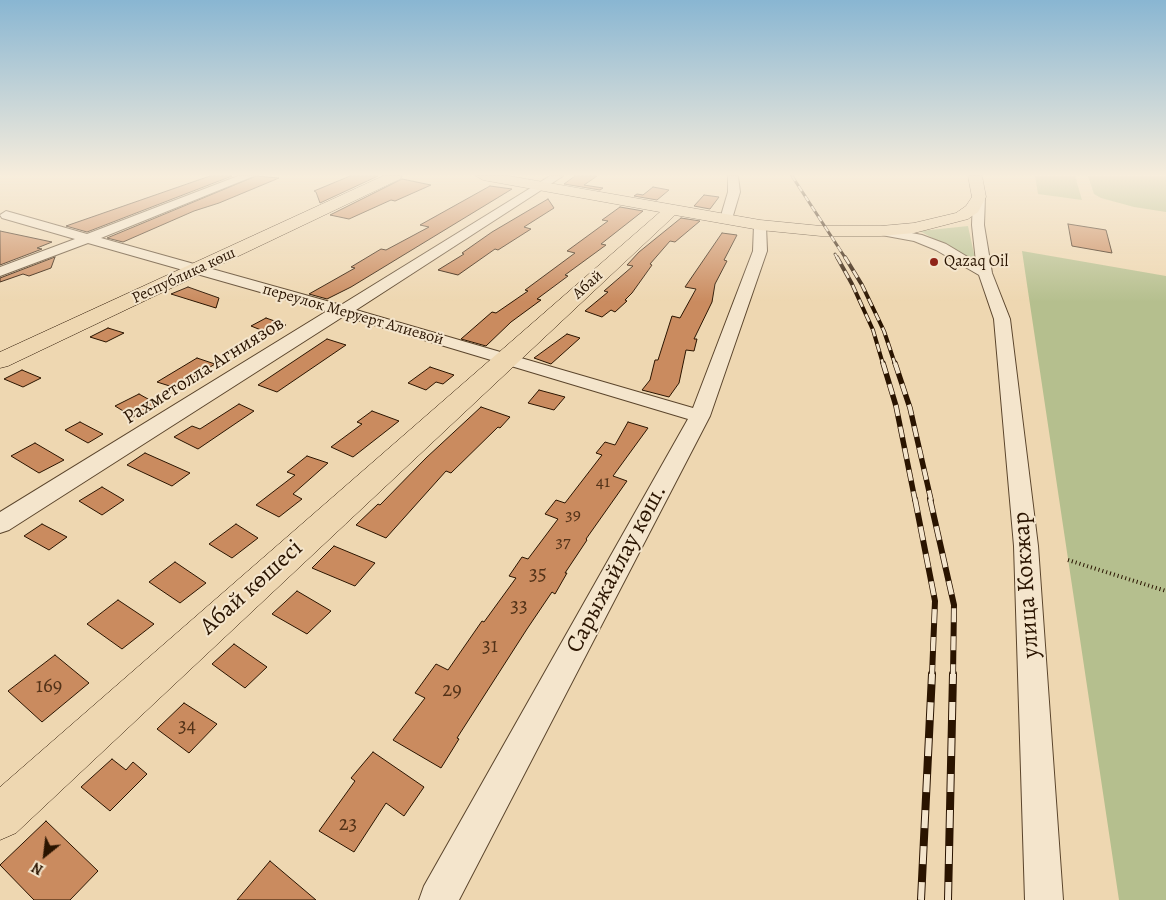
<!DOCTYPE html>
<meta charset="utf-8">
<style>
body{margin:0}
#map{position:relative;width:1166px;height:900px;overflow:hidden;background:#eed7b1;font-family:Alegreya,serif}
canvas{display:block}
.north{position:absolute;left:20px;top:830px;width:50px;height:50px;-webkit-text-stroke:4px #f4e5cc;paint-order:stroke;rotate:209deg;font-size:14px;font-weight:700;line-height:20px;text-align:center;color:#2a1400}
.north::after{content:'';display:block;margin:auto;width:18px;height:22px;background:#2a1400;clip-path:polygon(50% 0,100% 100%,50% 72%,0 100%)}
</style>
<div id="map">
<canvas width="1166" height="900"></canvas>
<div class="north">N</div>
</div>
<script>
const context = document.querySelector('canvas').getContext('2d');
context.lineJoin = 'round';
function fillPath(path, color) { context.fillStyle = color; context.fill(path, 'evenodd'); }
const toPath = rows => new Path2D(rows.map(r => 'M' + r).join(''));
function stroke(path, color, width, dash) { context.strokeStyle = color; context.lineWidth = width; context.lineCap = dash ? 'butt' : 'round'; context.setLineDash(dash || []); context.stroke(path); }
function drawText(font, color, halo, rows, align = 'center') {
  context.font = font + ' Alegreya,serif'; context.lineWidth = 4; context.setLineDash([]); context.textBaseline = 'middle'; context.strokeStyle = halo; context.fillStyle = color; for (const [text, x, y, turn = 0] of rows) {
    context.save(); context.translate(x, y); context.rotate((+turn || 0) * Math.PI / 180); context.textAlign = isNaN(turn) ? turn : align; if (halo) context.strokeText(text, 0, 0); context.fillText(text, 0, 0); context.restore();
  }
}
fillPath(toPath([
 [1035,176,1075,176,1082,200,1038,194],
 [1088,176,1166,176,1166,212,1134,207,1101,198,1094,194],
 [968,226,976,263,920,231],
 [1022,251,1166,276,1166,900,1119,900]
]), '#b5bf8e');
const building = toPath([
 [210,176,232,176,87,232,66,226,210,176],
 [256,176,279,178,219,203,194,211,123,242,107,238,256,176],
 [350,176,378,176,320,203,316,192,314,191,350,176],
 [575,176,597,176,584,185,603,188,600,190,564,184,575,176],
 [402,179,431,185,395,201,391,200,349,219,330,215,402,179],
 [490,186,512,189,351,287,327,299,309,294,355,268,351,267,381,249,386,250,429,227,420,225,490,186],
 [653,187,669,190,657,200,634,196,637,194,643,195,653,187],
 [704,195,719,197,710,209,694,206,704,195],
 [548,199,554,208,524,227,531,229,498,250,495,249,458,275,438,270,464,254,462,253,492,232,548,199],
 [620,207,643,211,601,244,606,245,565,275,568,276,537,299,541,300,511,322,486,346,461,339,492,312,496,313,528,291,525,290,575,253,567,251,608,221,602,220,620,207],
 [681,218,700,221,675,242,670,241,650,264,652,265,632,293,625,300,627,301,615,312,611,310,602,317,585,311,608,292,604,291,633,266,627,265,639,252,681,218],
 [1068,224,1106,230,1112,253,1072,246,1068,224],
 [0,231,52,242,37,248,42,249,0,265,0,231],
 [722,233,737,235,724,260,727,261,715,284,712,302,694,339,697,339,694,351,686,350,679,383,669,397,642,390,650,380,655,360,658,360,672,316,680,318,696,289,685,287,722,233],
 [55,257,51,268,29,276,23,274,0,282,0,278,55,257],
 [188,287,219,298,216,308,171,294,188,287],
 [266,318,286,325,271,334,251,326,266,318],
 [108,328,124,333,106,342,90,337,108,328],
 [567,334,580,338,551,364,534,358,567,334],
 [327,339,346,345,277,392,258,385,327,339],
 [197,358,215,364,176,388,157,382,197,358],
 [430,367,454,375,443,384,436,382,426,390,408,383,430,367],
 [22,370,41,378,23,387,4,379,22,370],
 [539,390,565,397,554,410,528,403,539,390],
 [139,394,157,404,133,417,115,406,139,394],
 [239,404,254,411,198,449,174,437,192,426,200,429,239,404],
 [481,407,510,417,500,428,498,427,451,473,446,471,386,538,356,525,378,504,380,505,426,458,481,407],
 [372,411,399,421,353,457,331,447,362,424,357,422,372,411],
 [80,422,103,434,88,443,65,430,80,422],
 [628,422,648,428,613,476,627,481,586,539,587,540,565,573,567,573,555,594,552,592,527,629,457,738,459,739,441,768,393,740,425,698,415,693,436,664,448,670,482,621,484,622,516,578,509,576,522,557,528,559,558,519,545,514,556,500,565,503,602,455,596,453,605,442,615,445,628,422],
 [35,443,64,460,39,473,11,456,35,443],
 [145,453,190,473,172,486,127,465,145,453],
 [307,456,328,463,293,494,302,499,279,517,256,505,295,475,287,472,307,456],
 [102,487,124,500,102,515,79,501,102,487],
 [42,524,67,537,49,550,24,536,42,524],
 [236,524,258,538,232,558,209,544,236,524],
 [334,546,375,563,355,586,312,568,334,546],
 [175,562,206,583,180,603,149,582,175,562],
 [297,591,331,611,307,634,272,614,297,591],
 [118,600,154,624,122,649,87,624,118,600],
 [234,644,267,667,245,688,212,664,234,644],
 [55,655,89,683,42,722,8,691,55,655],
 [184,703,217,724,189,753,157,729,184,703],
 [373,752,424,787,404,816,386,803,354,852,319,831,355,781,351,778,373,752],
 [112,759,126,770,133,762,147,774,110,811,81,787,112,759],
 [46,821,98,871,70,900,34,900,0,865,46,821],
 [270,861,316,900,237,900,270,861]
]);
fillPath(building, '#ca8b5f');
stroke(building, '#2a1400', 1);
const minor = toPath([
 [238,176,254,176,101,238,341,305,550,176,563,176,356,310,693,408,753,251,754,225,760,221,766,225,767,251,710,416,459,900,419,900,424,886,688,419,344,316,9,530,0,533,0,512,327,311,88,243,0,276,0,267,75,239,2,218,0,215,6,211,87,234,238,176],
 [728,176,738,176,740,192,732,219,726,223,720,219,728,192,728,176],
 [979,194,985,197,984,225,992,273,1010,319,1038,546,1063,900,1025,900,1014,546,994,319,979,275,936,250,914,241,876,234,875,231,881,227,922,235,946,244,976,262,972,225,973,197,979,194]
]);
const major = toPath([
 [383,176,402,176,400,179,8,366,0,368,0,352,383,176],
 [476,176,509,176,760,220,821,226,881,226,914,223,956,213,966,206,972,197,968,176,982,176,986,197,978,212,968,219,914,233,881,236,821,236,760,230,675,215,16,833,0,840,0,787,660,212,483,180,476,176]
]);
stroke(minor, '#5b452c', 2);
stroke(major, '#2a1400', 1);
stroke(toPath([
 [1068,560,1166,591]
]), '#2a1400', 4, [1, 3]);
fillPath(minor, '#f4e5cc');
fillPath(major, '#eed7b1');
const railFar4 = toPath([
 [792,176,846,259],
 [835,254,838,259]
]);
const railFar3 = toPath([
 [837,257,852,284,873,330,883,364],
 [845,257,862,285,884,331,895,364]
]);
const railFar2 = toPath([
 [883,363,896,406,915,500],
 [895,363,910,408,931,500]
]);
const railFar1 = toPath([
 [915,499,935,601,932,675],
 [930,499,954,605,953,675]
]);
const rail = toPath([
 [921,900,932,674],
 [948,900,953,674]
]);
stroke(railFar4, '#2a1400', 3);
stroke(railFar3, '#2a1400', 4);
stroke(railFar2, '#2a1400', 5.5);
stroke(railFar1, '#2a1400', 6);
stroke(rail, '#2a1400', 8);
stroke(railFar4, '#f4e5cc', 2, [6]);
stroke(railFar3, '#f4e5cc', 2.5, [8]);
stroke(railFar2, '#f4e5cc', 4, [11]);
stroke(railFar1, '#f4e5cc', 4.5, [14]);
stroke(rail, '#f4e5cc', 6, [18]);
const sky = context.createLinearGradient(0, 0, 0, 302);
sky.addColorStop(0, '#89b6d2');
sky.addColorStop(0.58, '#f7eddc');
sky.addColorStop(1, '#f7eddc00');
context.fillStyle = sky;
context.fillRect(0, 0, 1166, 302);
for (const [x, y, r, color] of [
 [934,262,5,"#8f2418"]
]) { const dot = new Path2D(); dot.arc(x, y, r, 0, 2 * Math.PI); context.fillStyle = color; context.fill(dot); stroke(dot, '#f4e5cc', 2); }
drawText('16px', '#2a1400', '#f4e5cc', [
 ["Qazaq Oil",944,262]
], 'left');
drawText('16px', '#2a1400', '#f4e5cc', [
 ["Республика көш",184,276,-25],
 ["Абай",588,285,-42],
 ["переулок Меруерт Алиевой",353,315,16]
]);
drawText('18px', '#523218', null, [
 ["41",603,483],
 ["39",573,516],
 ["37",563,543]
]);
drawText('20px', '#2a1400', '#f4e5cc', [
 ["Рахметолла Агниязов",204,371,-32]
]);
drawText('21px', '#523218', null, [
 ["35",538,575],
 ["33",519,607],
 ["31",490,647],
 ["169",49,687],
 ["29",452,691],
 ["34",187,727],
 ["23",348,825]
]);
drawText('24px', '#2a1400', '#f4e5cc', [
 ["Сарыжайлау көш.",617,569,-62],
 ["улица Кокжар",1027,585,-94],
 ["Абай көшесі",252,588,-42]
]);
</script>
